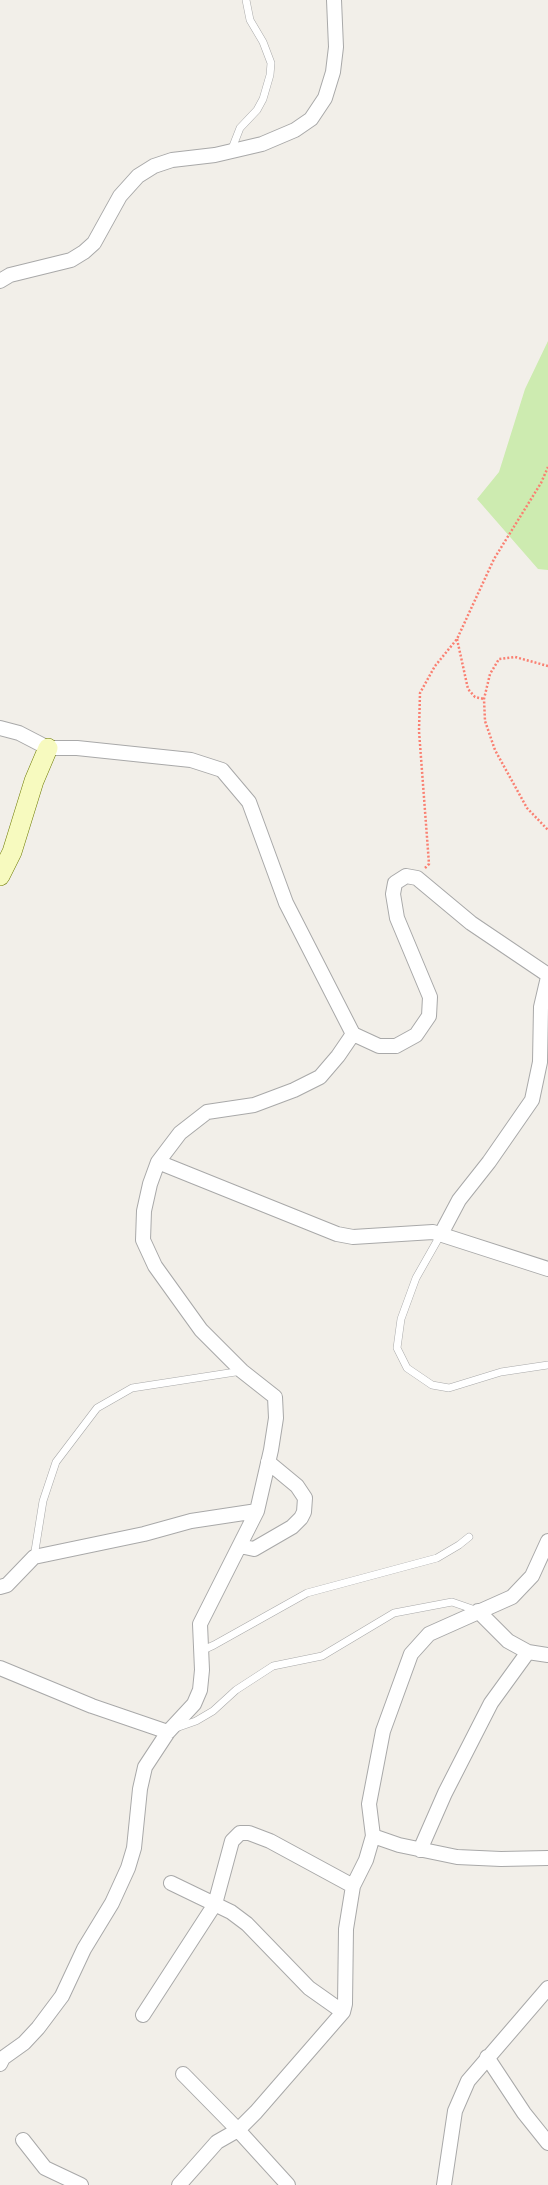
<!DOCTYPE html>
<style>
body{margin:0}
canvas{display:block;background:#f2efe9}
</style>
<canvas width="548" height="2185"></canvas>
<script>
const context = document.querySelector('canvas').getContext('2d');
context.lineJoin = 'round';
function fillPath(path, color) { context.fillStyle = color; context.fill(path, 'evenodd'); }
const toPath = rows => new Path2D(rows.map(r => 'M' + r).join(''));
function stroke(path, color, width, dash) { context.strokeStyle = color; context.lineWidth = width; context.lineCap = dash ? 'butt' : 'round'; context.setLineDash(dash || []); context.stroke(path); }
fillPath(toPath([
 [548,341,548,570,538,569,477,499,499,472,525,389]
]), '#cdebb0');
const lane = toPath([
 [231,151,240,128,257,110,263,99,270,75,271,63,263,42,250,20,246,0],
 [441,1234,416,1278,401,1319,397,1348,407,1368,432,1385,449,1388,501,1372,548,1365],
 [34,1557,43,1501,56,1462,97,1408,132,1388,242,1371],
 [201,1651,214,1645,307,1593,437,1558,459,1545,469,1537],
 [176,1728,196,1721,213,1711,236,1690,273,1666,322,1656,394,1613,452,1602,478,1611]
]);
const street = toPath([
 [0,281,10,275,71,260,84,252,94,243,120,196,138,176,154,166,172,160,215,155,262,144,295,130,311,119,325,98,333,72,336,47,334,0],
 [0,728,19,733,48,748,77,748,191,760,222,770,249,802,286,903,353,1034,379,1046,396,1046,416,1035,429,1016,430,997,397,918,393,894,395,883,406,876,417,878,471,923,548,975],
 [158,1162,337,1234,353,1237,433,1232,548,1269],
 [441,1234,459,1200,489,1162,532,1100,540,1062,541,1007,548,977],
 [240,1546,254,1549,292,1527,301,1518,304,1512,305,1498,297,1486,268,1462],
 [0,1587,7,1585,34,1557,144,1534,191,1521,257,1511],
 [478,1611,508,1641,528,1652,548,1655],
 [0,1668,92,1706,168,1732],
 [373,1836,399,1845,457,1857,501,1859,548,1858],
 [420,1850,445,1793,491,1703,528,1652],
 [171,1883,231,1912,247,1924,309,1988,343,2012],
 [143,2015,215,1904,232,1841,240,1833,249,1833,270,1841,353,1886],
 [487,2057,524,2113,548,2143],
 [0,2064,3,2058,24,2043,38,2028,62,1996,84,1949,112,1903,128,1868,134,1848,140,1789,145,1767,168,1732,194,1704,200,1690,202,1670,200,1624,257,1511,271,1450,276,1418,275,1397,242,1371,201,1330,155,1266,143,1240,144,1211,150,1184,158,1162,180,1133,207,1112,254,1105,294,1090,320,1077,338,1056,353,1034],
 [183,2074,238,2130,288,2185],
 [23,2140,45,2168,81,2185],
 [179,2185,217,2142,238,2130,256,2112,343,2012,345,2004,346,1929,353,1886,366,1860,373,1836,369,1804,383,1731,411,1654,429,1634,512,1597,532,1576,548,1541],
 [444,2185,455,2111,468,2081,548,1988]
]);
const secondary = toPath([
 [0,876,12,852,34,781,48,748]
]);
stroke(lane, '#a9a9a9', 8);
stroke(street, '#a9a9a9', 16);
stroke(secondary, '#707d05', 20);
stroke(toPath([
 [457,639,468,689,475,697,484,699],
 [548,666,515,657,499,659,490,674,484,699,485,721,495,750,527,808,548,830],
 [425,868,429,864,419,731,420,693,435,666,457,639,494,559,541,483,548,467]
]), '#fa8072', 2.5, [2, 2]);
stroke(lane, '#fff', 7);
stroke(street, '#fff', 14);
stroke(secondary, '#f7fabf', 19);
</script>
